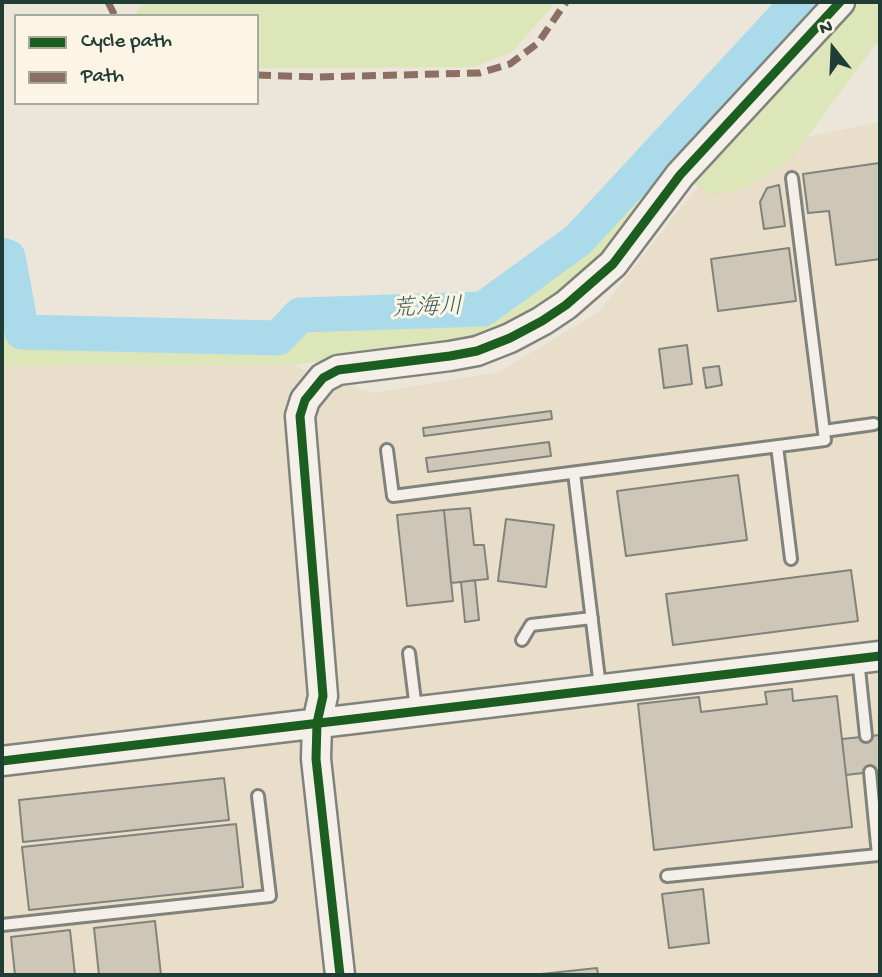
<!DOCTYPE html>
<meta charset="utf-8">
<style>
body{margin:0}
#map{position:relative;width:882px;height:977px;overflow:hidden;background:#ebe5da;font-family:"Gochi Hand",sans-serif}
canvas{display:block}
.frame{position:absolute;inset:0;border:4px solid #1f3d34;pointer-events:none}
.legend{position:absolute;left:14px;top:14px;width:245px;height:91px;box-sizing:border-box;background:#fcf5e5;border:2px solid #a4ab9e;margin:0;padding:9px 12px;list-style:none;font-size:21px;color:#1f3d34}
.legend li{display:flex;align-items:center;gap:14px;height:35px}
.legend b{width:35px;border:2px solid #a4ab9e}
.north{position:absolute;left:798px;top:14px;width:70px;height:70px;-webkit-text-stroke:5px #fcf5e5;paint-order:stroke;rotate:342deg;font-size:19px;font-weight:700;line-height:28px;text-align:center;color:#1f3d34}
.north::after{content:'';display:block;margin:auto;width:24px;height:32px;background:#1f3d34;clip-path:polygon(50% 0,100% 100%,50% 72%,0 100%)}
</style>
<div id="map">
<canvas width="882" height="977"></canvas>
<div class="frame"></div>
<ul class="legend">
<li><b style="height:9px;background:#1b5e20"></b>Cycle path</li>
<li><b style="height:9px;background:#8d6e63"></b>Path</li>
</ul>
<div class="north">N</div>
</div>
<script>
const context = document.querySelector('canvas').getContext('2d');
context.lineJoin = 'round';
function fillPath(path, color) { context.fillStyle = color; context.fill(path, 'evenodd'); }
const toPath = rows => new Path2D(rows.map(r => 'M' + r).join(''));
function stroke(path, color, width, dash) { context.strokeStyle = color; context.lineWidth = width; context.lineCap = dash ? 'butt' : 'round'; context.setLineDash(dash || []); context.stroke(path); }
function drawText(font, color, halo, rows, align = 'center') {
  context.font = font + ' "Gochi Hand","Klee One",sans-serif'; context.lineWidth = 6; context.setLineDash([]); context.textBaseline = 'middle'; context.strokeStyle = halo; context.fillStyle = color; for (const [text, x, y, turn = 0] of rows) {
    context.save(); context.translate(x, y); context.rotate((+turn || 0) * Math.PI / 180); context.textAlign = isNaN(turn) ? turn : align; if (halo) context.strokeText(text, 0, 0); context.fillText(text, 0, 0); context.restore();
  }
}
fillPath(toPath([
 [880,122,880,975,2,975,2,366,292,365,372,393,499,372,600,311,669,222,727,153]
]), '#e9dec9');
fillPath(toPath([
 [146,2,556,2,512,52,474,67,257,68,257,16,132,16],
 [793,2,824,2,590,266,531,313,471,337,397,351,292,365,2,366,2,270,17,339,281,344,305,322,486,313,583,246],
 [860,2,880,2,880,42,874,46,789,162,743,188,712,195,693,183]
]), '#dce6b8');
stroke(toPath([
 [2,255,8,257,22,332,278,338,300,315,483,309,578,240,798,2]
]), '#abdbeb', 35);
const building = toPath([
 [879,163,880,259,836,265,829,211,808,213,803,174,879,163],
 [779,185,785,226,764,229,760,202,767,188,779,185],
 [789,248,796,301,718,311,711,259,789,248],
 [687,345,692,384,664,388,659,349,687,345],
 [719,366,722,385,706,388,703,368,719,366],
 [551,411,552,419,424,436,423,428,551,411],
 [549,442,551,456,428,472,426,458,549,442],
 [738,475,747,540,626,556,617,491,738,475],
 [470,508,474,545,484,545,488,579,451,583,444,510,470,508],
 [444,510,453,601,407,606,397,515,444,510],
 [506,519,554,525,546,587,498,581,506,519],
 [851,570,858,621,673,645,666,594,851,570],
 [475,580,479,620,465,622,461,582,475,580],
 [792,689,793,701,837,696,852,827,654,850,638,704,699,697,701,712,767,704,765,692,792,689],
 [880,735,880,771,846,775,842,739,880,735],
 [224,778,229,820,23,842,19,800,224,778],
 [236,824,243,887,29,910,22,847,236,824],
 [703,889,709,943,669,948,662,894,703,889],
 [155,921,161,975,99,975,94,928,155,921],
 [70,930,75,975,15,975,11,937,70,930],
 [597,968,598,975,532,975,597,968]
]);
fillPath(building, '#cec7b8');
stroke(building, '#80837c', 2);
const service = toPath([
 [824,431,874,424],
 [777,446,791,559],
 [387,450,393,496,825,440,792,178],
 [574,473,600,687],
 [522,640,531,625,592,618],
 [409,653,416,709],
 [858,659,866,736],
 [667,876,878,855,870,772],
 [2,925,270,896,258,796]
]);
const tertiary = toPath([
 [2,761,880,656],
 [340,975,316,759,317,723,323,696,300,416,305,400,323,378,338,370,450,356,477,351,510,338,542,321,566,305,613,264,680,175,840,2]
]);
stroke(service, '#80837c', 16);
stroke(tertiary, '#80837c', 33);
stroke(service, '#f4f0e9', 10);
stroke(tertiary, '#f4f0e9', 28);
stroke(toPath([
 [108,2,115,16],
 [257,75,318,77,480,73,510,64,538,43,566,2]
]), '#8d6e63', 7, [14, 7]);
stroke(toPath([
 [2,761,880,656],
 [340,975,316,759,317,723,323,696,300,416,305,400,323,378,338,370,450,356,477,351,510,338,542,321,566,305,613,264,680,175,840,2]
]), '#1b5e20', 9);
drawText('italic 24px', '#365c5a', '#fcf5e5', [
 ["荒海川",427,310,-2]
]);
</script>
